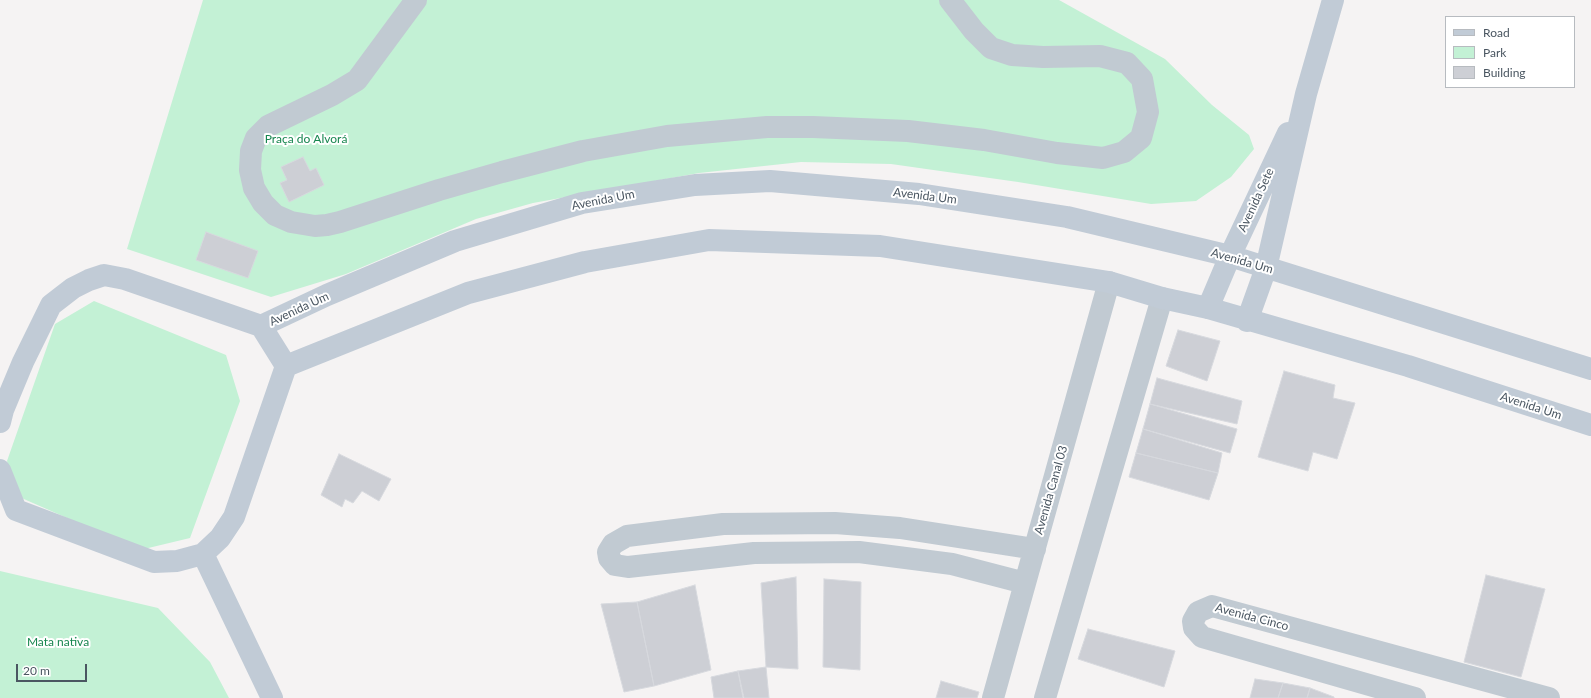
<!DOCTYPE html>
<meta charset="utf-8">
<style>
body{margin:0}
#map{position:relative;width:1591px;height:698px;overflow:hidden;background:#f5f3f3;font-family:Lato,sans-serif}
canvas{display:block}
.legend{position:absolute;left:1445px;top:16px;width:130px;height:72px;box-sizing:border-box;background:#fff;border:1px solid #b7bbc0;margin:0;padding:5px 7px;list-style:none;font-size:12px;color:#4a5661}
.legend li{display:flex;align-items:center;gap:8px;height:20px}
.legend b{width:20px;border:1px solid #b7bbc0}
.scale{position:absolute;left:16px;top:664px;width:71px;height:18px;box-sizing:border-box;border:2px solid #4a5661;border-top:0;padding-left:5px;font-size:12px;line-height:14px;white-space:nowrap;color:#4a5661;-webkit-text-stroke:3px #fff;paint-order:stroke}
</style>
<div id="map">
<canvas width="1591" height="698"></canvas>
<ul class="legend">
<li><b style="height:5px;background:#c1cbd6"></b>Road</li>
<li><b style="height:11px;background:#c3f1d5"></b>Park</li>
<li><b style="height:11px;background:#cdcfd5"></b>Building</li>
</ul>
<div class="scale">20 m</div>
</div>
<script>
const context = document.querySelector('canvas').getContext('2d');
context.lineJoin = 'round';
function fillPath(path, color) { context.fillStyle = color; context.fill(path, 'evenodd'); }
const toPath = rows => new Path2D(rows.map(r => 'M' + r).join(''));
function stroke(path, color, width, dash) { context.strokeStyle = color; context.lineWidth = width; context.lineCap = dash ? 'butt' : 'round'; context.setLineDash(dash || []); context.stroke(path); }
function drawText(font, color, halo, rows, align = 'center') {
  context.font = font + ' Lato,sans-serif'; context.lineWidth = 4; context.setLineDash([]); context.textBaseline = 'middle'; context.strokeStyle = halo; context.fillStyle = color; for (const [text, x, y, turn = 0] of rows) {
    context.save(); context.translate(x, y); context.rotate((+turn || 0) * Math.PI / 180); context.textAlign = isNaN(turn) ? turn : align; if (halo) context.strokeText(text, 0, 0); context.fillText(text, 0, 0); context.restore();
  }
}
fillPath(toPath([
 [203,0,1059,0,1165,59,1212,105,1249,135,1254,149,1231,177,1196,201,1151,204,1018,182,891,164,801,162,699,173,533,203,476,219,346,274,271,297,127,249],
 [94,301,226,355,240,401,190,538,140,550,17,496,7,461,55,324],
 [0,571,158,608,210,662,229,698,0,698]
]), '#c3f1d5');
const building = toPath([
 [303,157,310,171,316,168,324,185,289,202,280,183,287,180,281,167,303,157],
 [206,232,258,251,248,278,196,260,206,232],
 [1178,330,1220,341,1207,381,1166,366,1178,330],
 [1284,371,1335,385,1333,398,1355,403,1337,459,1313,452,1308,471,1258,457,1284,371],
 [1157,378,1242,401,1237,424,1150,404,1157,378],
 [1150,404,1237,429,1230,453,1143,429,1150,404],
 [1143,429,1222,453,1218,473,1136,453,1143,429],
 [1136,453,1218,473,1209,500,1129,477,1136,453],
 [339,454,391,479,379,501,362,491,353,503,345,499,342,507,321,495,339,454],
 [1486,575,1545,589,1521,677,1464,662,1486,575],
 [796,577,798,669,766,667,761,583,796,577],
 [824,579,861,582,860,670,823,667,824,579],
 [695,585,711,670,654,686,637,602,695,585],
 [637,602,654,686,624,692,601,604,637,602],
 [1088,629,1175,651,1164,687,1078,659,1088,629],
 [766,667,769,698,744,698,738,671,766,667],
 [738,671,743,698,714,698,711,677,738,671],
 [1255,679,1283,683,1278,698,1250,698,1255,679],
 [941,681,979,692,977,698,936,698,941,681],
 [1283,683,1310,688,1307,698,1278,698,1283,683],
 [1310,688,1334,697,1334,698,1307,698,1310,688]
]);
fillPath(building, '#cdcfd5');
stroke(building, '#d7d9de', 1);
stroke(toPath([
 [416,0,357,80,332,95,268,126,256,138,251,151,250,170,254,188,263,203,275,215,291,222,315,226,327,225,340,222,439,190,502,172,583,151,667,136,767,127,813,127,908,131,984,140,1057,153,1103,158,1124,152,1141,138,1148,112,1142,79,1127,63,1100,56,1043,57,1012,55,991,48,974,31,950,0],
 [1025,583,952,564,859,552,754,553,628,567,615,565,609,558,608,552,613,544,627,536,723,524,835,523,900,528,1035,549],
 [993,698,1109,282],
 [1045,698,1162,298],
 [1415,698,1202,637,1194,628,1193,621,1198,612,1212,606,1549,698]
]), '#c1cad2', 22);
stroke(toPath([
 [1208,308,1230,256,1288,133],
 [1247,321,1266,268,1306,94,1333,0],
 [261,326,327,295,455,241,582,203,695,185,770,181,919,194,1067,217,1230,256,1591,369],
 [286,366,468,293,585,262,709,240,880,246,1109,282,1162,298,1208,308,1408,366,1591,425],
 [0,422,3,410,23,362,51,305,73,288,89,280,104,275,125,279,261,326,286,366,234,517,220,538,203,554,177,561,154,562,16,510,0,470],
 [203,554,272,698]
]), '#c1cbd6', 22);
drawText('12px', '#17864f', '#fff', [
 ["Praça do Alvorá",306,139],
 ["Mata nativa",58,642]
]);
drawText('12px', '#4a5661', '#fff', [
 ["Avenida Um",925,196,7],
 ["Avenida Um",603,200,-11],
 ["Avenida Sete",1256,200,-65],
 ["Avenida Um",1242,261,16],
 ["Avenida Um",299,309,-25],
 ["Avenida Um",1531,406,18],
 ["Avenida Canal 03",1051,490,-74],
 ["Avenida Cinco",1252,617,15]
]);
</script>
